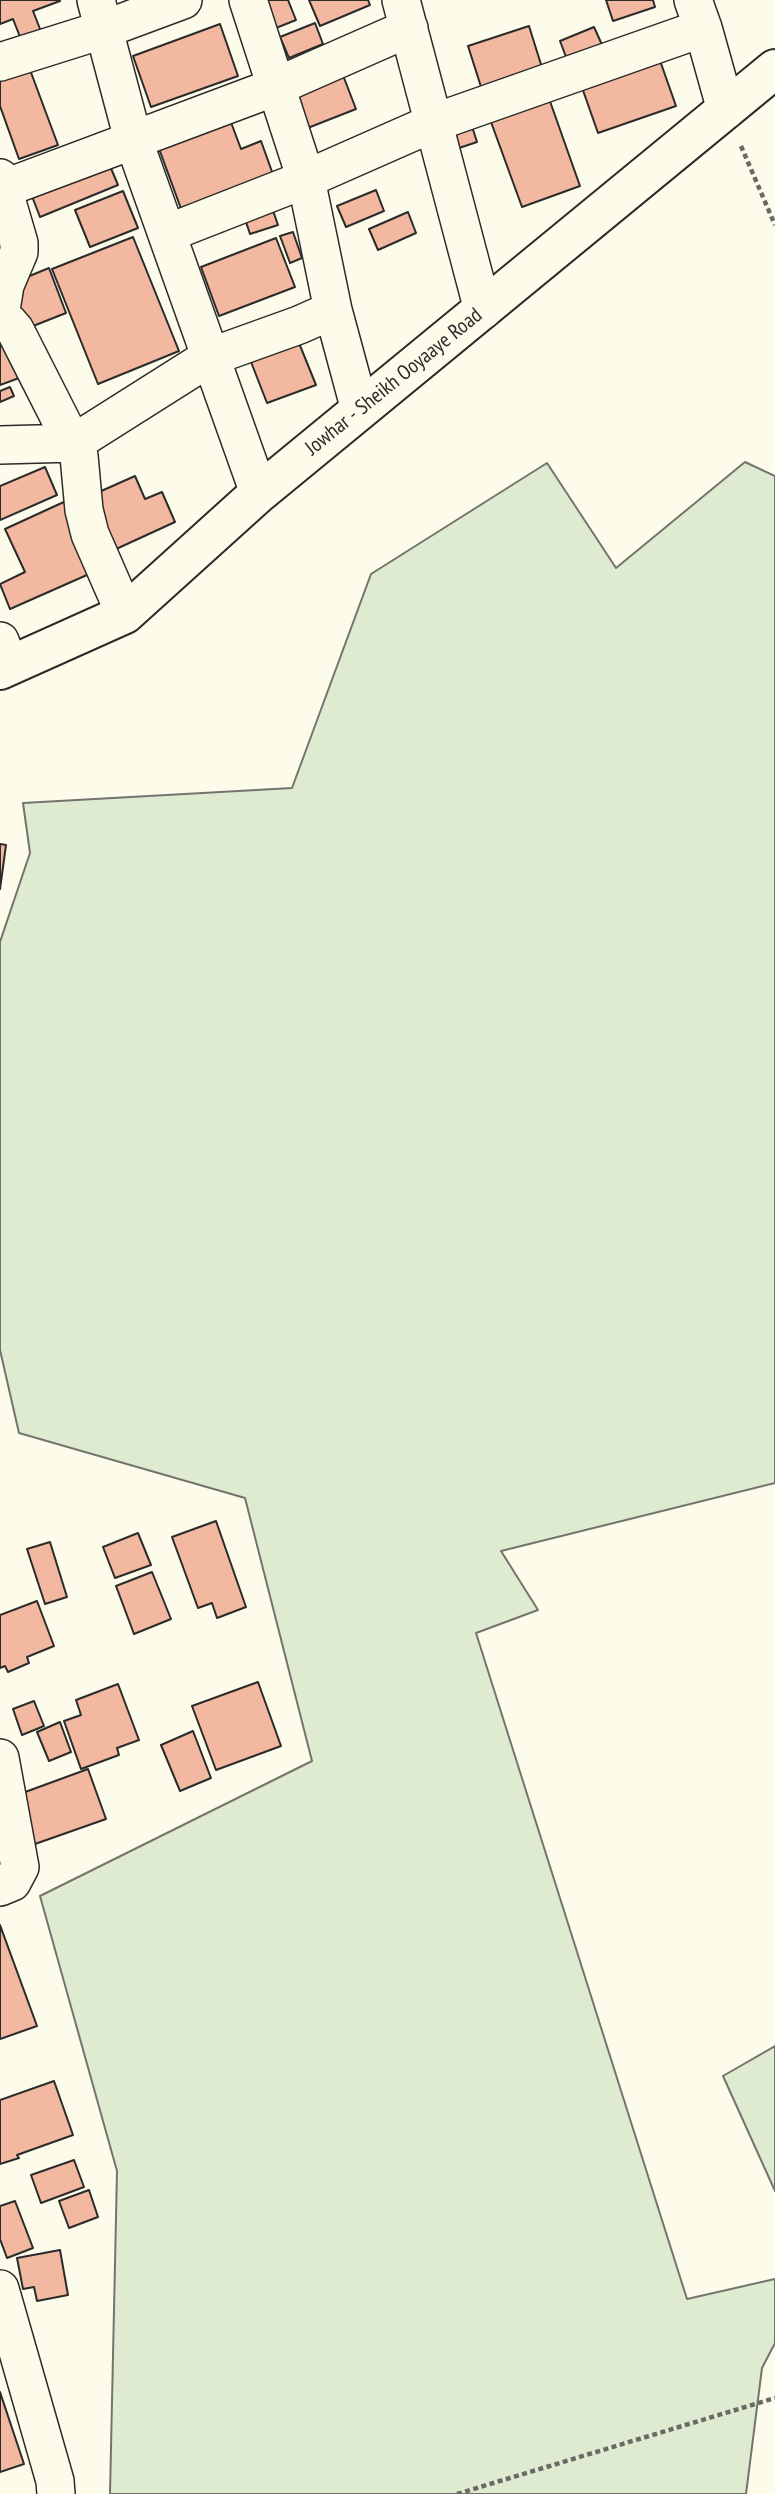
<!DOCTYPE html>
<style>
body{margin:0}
canvas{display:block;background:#fdfbea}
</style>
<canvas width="775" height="2494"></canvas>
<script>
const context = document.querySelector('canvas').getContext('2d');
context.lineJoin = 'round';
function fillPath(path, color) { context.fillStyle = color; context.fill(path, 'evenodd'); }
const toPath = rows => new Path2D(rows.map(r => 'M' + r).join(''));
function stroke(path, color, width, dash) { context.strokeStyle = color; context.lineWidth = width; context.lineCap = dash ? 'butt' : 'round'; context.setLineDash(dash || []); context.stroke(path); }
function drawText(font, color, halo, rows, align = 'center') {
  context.font = font + ' "PT Sans Narrow",sans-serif'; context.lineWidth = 5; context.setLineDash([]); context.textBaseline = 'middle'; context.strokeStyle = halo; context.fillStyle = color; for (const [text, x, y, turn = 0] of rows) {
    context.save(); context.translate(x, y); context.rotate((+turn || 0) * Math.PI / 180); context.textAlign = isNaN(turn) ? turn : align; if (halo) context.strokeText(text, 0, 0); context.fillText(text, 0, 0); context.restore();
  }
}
const green = toPath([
 [745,462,775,476,775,1483,501,1551,538,1610,476,1633,687,2299,775,2279,775,2343,762,2368,746,2494,110,2494,117,2171,40,1896,312,1761,245,1498,19,1433,0,1350,0,942,30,853,23,803,292,788,371,574,547,463,616,568,745,462],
 [775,2046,775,2191,723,2076,775,2046]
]);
fillPath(green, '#deebd1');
stroke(green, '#74746e', 2);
const building = toPath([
 [0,0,60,0,60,1,33,11,42,34,22,42,13,19,0,24,0,0],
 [259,0,288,0,296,20,271,30,259,0],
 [309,0,368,0,370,5,320,26,309,0],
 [606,0,653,0,655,7,613,21,606,0],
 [315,23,323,44,289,58,280,37,315,23],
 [220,24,238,76,151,107,133,56,220,24],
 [529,26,544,74,483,93,468,46,529,26],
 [594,27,603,47,568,62,560,41,594,27],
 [657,52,676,106,598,133,579,79,657,52],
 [26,59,58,145,19,159,0,106,0,69,26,59],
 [339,65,356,109,300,131,283,87,339,65],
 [546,90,580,186,522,207,487,111,546,90],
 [226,109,241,149,261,141,275,180,183,214,154,135,226,109],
 [470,120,477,142,459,148,451,127,470,120],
 [105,154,118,185,40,217,28,186,105,154],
 [376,190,384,211,346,227,337,206,376,190],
 [123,191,138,228,90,247,75,210,123,191],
 [271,205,278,225,250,234,243,213,271,205],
 [408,212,416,233,378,250,369,229,408,212],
 [293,232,302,258,290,263,280,236,293,232],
 [133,237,179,351,98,384,52,269,133,237],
 [276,238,295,287,219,316,201,267,276,238],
 [49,268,66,313,28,328,10,284,49,268],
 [0,330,19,378,0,385,0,330],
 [299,343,316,385,267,403,251,362,299,343],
 [10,387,14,396,0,402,0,391,10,387],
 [45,467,57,495,0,520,0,486,45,467],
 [135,476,145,499,162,492,175,522,114,550,90,496,135,476],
 [66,501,96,571,10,609,0,584,25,572,5,529,66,501],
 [0,844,6,845,0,889,0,844],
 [216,1521,246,1607,217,1618,212,1603,198,1608,172,1537,216,1521],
 [138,1533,151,1565,115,1578,103,1547,138,1533],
 [50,1542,67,1597,45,1604,27,1549,50,1542],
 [152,1572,171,1619,134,1634,116,1586,152,1572],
 [37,1601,54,1646,27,1657,29,1663,8,1672,5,1666,0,1668,0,1615,37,1601],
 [258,1682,281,1746,216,1770,192,1706,258,1682],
 [118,1684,139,1740,117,1748,119,1755,81,1769,64,1721,81,1715,76,1700,118,1684],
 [34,1701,44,1726,22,1735,13,1709,34,1701],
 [60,1722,71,1752,49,1761,37,1732,60,1722],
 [193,1731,211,1778,180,1791,161,1745,193,1731],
 [88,1769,106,1819,35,1844,17,1795,88,1769],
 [0,1925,37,2026,0,2039,0,1925],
 [54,2081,73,2135,17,2155,19,2158,0,2164,0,2100,54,2081],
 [74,2160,84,2187,41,2203,31,2175,74,2160],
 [89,2190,98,2217,69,2228,59,2201,89,2190],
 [15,2201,33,2248,7,2258,0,2239,0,2206,15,2201],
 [60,2250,68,2295,37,2301,34,2287,23,2289,17,2258,60,2250],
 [0,2392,24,2464,0,2472,0,2392]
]);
fillPath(building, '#f2b8a0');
stroke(building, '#2b2b2b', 2);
const minor = toPath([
 [96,0,133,139,259,493],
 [248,0,306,179,333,310,360,410],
 [401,0,483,310],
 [693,0,703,28,726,110],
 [0,62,105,29,183,0],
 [0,178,19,243,19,252,5,285,0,316],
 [0,190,275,87,409,28],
 [168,233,306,179,433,123,703,28],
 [0,318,8,322,15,330,79,456,84,510,90,534,125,614],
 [0,445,74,443,210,357,299,325,333,310],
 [0,641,9,665],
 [0,1758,20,1867,12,1882,0,1887],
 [0,2289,55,2481,56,2494]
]);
const tertiary = toPath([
 [0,670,125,614,259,493,775,69]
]);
stroke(minor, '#2b2b2b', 40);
stroke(tertiary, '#2b2b2b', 42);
stroke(toPath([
 [741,146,775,225],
 [457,2494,775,2398]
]), '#6a6964', 4.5, [5, 3.5]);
stroke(minor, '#fdfbea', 37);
stroke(tertiary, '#fdfbea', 38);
drawText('21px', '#2b2b2b', '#fdfbea', [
 ["Jowhar - Sheikh Ooyaaye Road",394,382,-39]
]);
</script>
